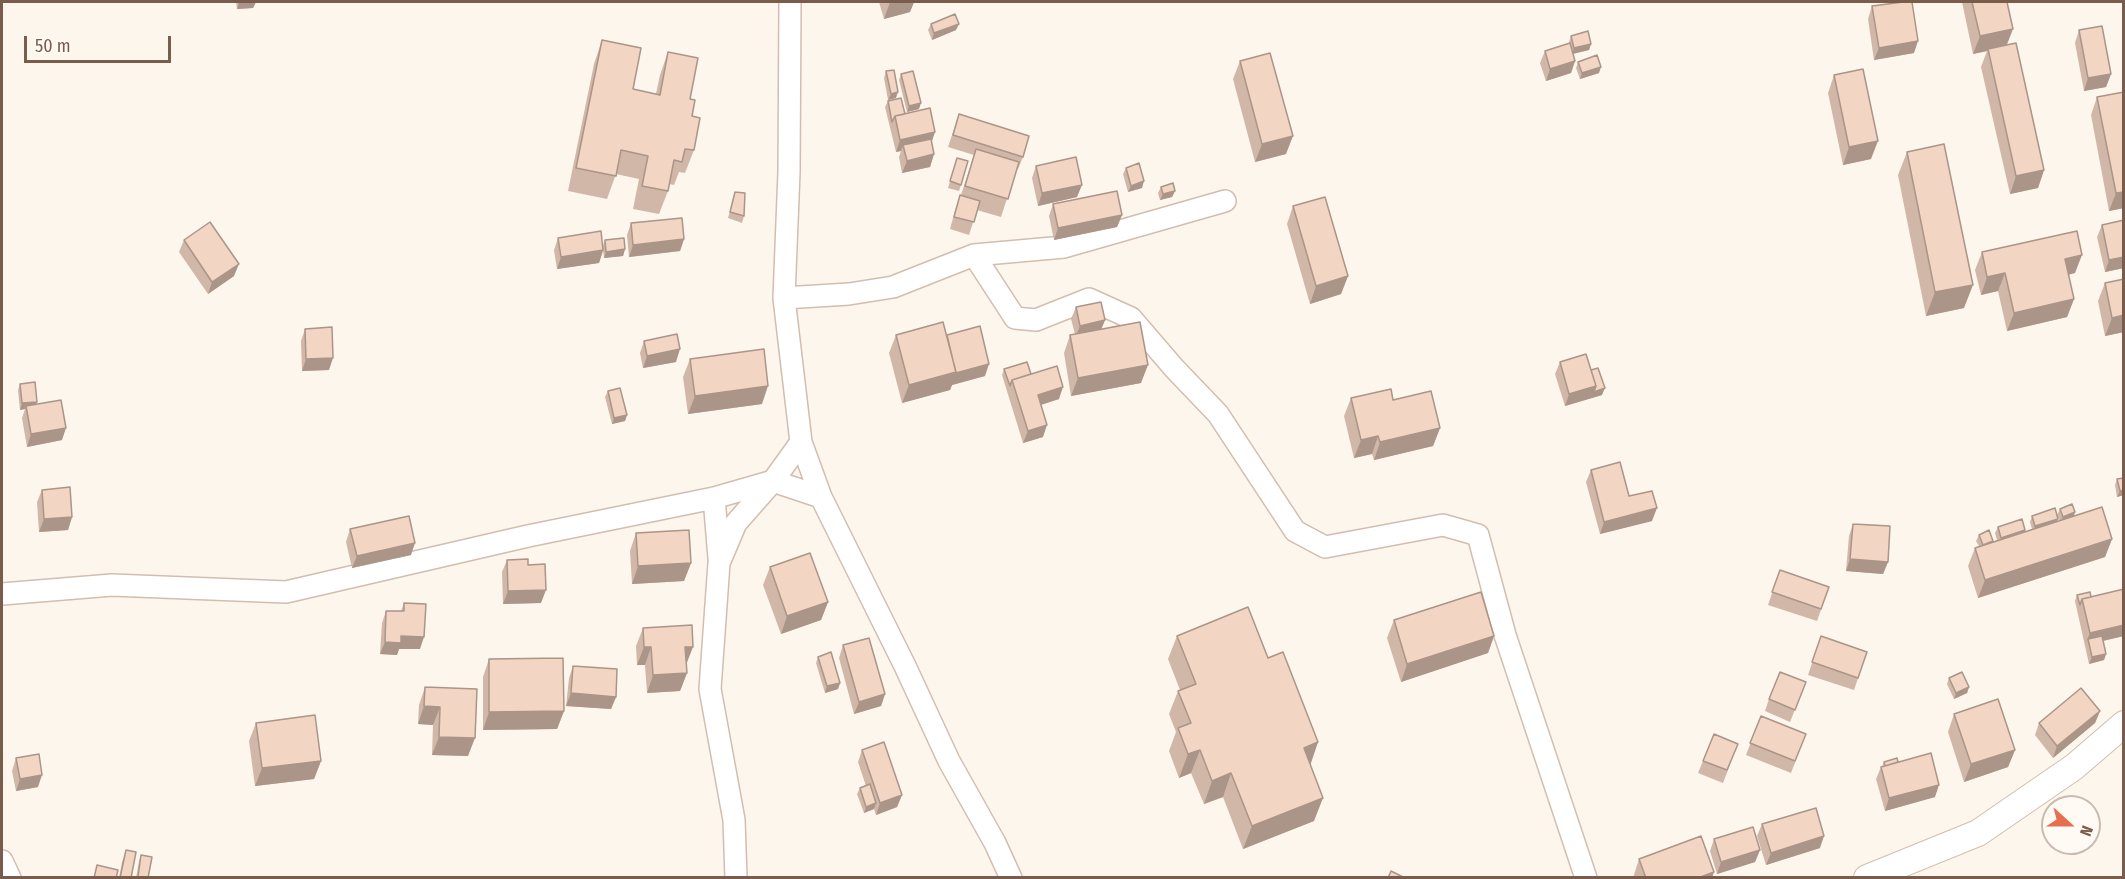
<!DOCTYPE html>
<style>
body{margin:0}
#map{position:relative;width:2125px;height:879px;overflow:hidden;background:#fdf6ec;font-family:"Fira Sans Condensed",sans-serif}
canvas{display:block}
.frame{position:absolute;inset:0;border:3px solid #7a5c4d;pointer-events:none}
.north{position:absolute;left:2041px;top:795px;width:60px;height:60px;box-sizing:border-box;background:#fffaf3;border:2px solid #cabbb1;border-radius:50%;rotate:111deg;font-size:16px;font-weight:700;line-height:24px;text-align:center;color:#7a5c4d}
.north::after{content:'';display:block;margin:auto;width:21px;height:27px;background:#e76f51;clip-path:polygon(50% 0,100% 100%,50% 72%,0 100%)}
.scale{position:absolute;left:24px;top:36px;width:147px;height:27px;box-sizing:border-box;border:3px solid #7a5c4d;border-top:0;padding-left:8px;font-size:18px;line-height:21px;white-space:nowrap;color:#7a5c4d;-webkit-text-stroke:4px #fffaf3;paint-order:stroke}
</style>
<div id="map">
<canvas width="2125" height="879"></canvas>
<div class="frame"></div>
<div class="north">N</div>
<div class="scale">50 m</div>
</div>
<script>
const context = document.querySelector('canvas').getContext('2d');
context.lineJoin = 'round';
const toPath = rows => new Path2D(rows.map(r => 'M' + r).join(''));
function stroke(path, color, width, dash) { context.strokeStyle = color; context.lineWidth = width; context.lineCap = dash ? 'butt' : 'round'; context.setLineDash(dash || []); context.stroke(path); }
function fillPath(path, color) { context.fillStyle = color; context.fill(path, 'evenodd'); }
const minor = toPath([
 [790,2,789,172,784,298,801,442,821,497,905,666,949,761,995,843,1011,878],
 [974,255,1015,318,1036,320,1089,299,1131,318,1174,368,1218,414,1295,531,1325,547,1443,525,1478,535,1505,635,1586,878],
 [784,298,849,294,893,287,974,255,1064,247,1225,201],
 [714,498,719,558],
 [2,594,112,585,286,592,528,536,714,498,773,481,821,497],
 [2,861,10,878],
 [736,878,734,820,710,689,719,563,736,523,773,481,801,442]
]);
const tertiary = toPath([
 [1867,878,1978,833,2074,767,2124,724]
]);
stroke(minor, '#d1beb0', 24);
stroke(tertiary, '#d1beb0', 28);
stroke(minor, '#fff', 21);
stroke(tertiary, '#fff', 26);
fillPath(toPath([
 [236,2,256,2,253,8,237,9],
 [879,2,914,2,910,12,884,19],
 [1962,2,2007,2,2007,45,2044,170,2038,188,2010,194,1981,67,1987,51,1973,54],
 [1872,6,1914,53,1874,60,1868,19],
 [931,24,956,30,932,40,928,30],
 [2079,30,2111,74,2106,87,2084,91,2075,43],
 [1571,36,1591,44,1589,50,1573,54,1575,61,1571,73,1546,81,1540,63,1545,51,1569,44,1569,42],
 [602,40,633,89,656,94,660,75,668,52,690,99,694,150,685,173,679,172,674,185,669,184,668,191,659,214,633,209,639,179,616,174,607,199,568,191,594,64],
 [1240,61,1286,154,1255,162,1233,79],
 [1578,62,1599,73,1580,79,1576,68],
 [886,71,896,98,888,100,884,78],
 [901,74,919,109,907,112,899,80],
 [1834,75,1871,159,1843,165,1828,93],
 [2124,92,2124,208,2109,211,2091,115,2097,97],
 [888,101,905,114,931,142,934,154,930,167,902,173,899,157,901,151,896,152,885,107],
 [959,114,1023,157,1018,169,1017,168,1001,217,977,210,969,235,950,229,956,207,961,195,974,155,948,147],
 [1907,152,1964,308,1926,316,1898,175],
 [957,158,961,185,959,191,948,188],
 [1036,166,1077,197,1038,206,1032,178],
 [1126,168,1142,188,1128,192,1123,174],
 [1161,187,1175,191,1172,197,1160,200,1158,193],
 [735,192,744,216,742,223,728,218],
 [1053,204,1122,215,1117,227,1054,240,1049,216],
 [1293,206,1348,276,1341,294,1310,304,1287,224],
 [631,223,684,239,680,251,629,257,627,235],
 [2102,225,2124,268,2105,272,2097,237],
 [558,238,603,245,605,240,625,249,623,256,604,258,603,251,599,263,557,269,554,250],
 [184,240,234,276,208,294,179,252],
 [1982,252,2075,273,2068,275,2074,299,2067,317,2007,331,1998,291,1981,295,1975,270],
 [2105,283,2124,332,2105,336,2098,301],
 [1076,307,1105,320,1101,330,1141,383,1071,396,1064,353,1070,335,1075,334,1071,319],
 [305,329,329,370,302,371,301,341],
 [896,335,947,335,985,376,952,385,950,390,902,403,889,353],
 [644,341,676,362,643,368,640,353],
 [690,359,762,404,688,414,683,377],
 [1560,362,1591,370,1602,395,1565,406,1555,374],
 [1004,369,1031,374,1059,399,1041,405,1043,437,1023,443,1002,375],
 [20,384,37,402,36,405,62,440,27,447,22,418,25,409,20,410,18,390],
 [608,391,627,415,625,421,612,424,605,397],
 [1351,398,1393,400,1440,428,1433,446,1374,460,1372,454,1354,458,1344,416],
 [1591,470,1629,496,1652,521,1600,534,1586,482],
 [2124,478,2124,495,2117,497,2115,485,2117,479],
 [42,490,72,517,68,530,39,532,37,502],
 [2060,509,2112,539,2105,557,1978,598,1968,566,1975,548,1979,546,1976,541,1979,535,1993,541,1993,542,1997,540,1995,533,1998,527,2025,530,2025,532,2032,529,2030,522,2032,516,2057,521,2060,521,2057,515],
 [1853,524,1888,562,1883,574,1846,571,1849,536],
 [350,529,411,555,352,568,346,542],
 [636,533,691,563,684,581,632,584,630,551],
 [507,560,541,603,503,604,502,572],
 [770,567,828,602,821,620,781,634,763,585],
 [1780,570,1829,587,1817,621,1768,605],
 [2124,589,2124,636,2103,641,2106,654,2104,660,2089,664,2075,601,2077,595,2091,597],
 [404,603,420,649,399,649,397,655,380,654,382,623,386,611,401,611],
 [1394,620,1494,636,1488,653,1401,682,1387,638],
 [643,628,686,665,687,673,680,691,647,693,645,665,637,665,636,646],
 [1177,636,1268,658,1318,742,1310,764,1314,821,1243,849,1223,797,1204,804,1191,773,1179,778,1169,751,1176,732,1169,714,1178,691,1180,690,1168,659],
 [1821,636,1867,652,1854,690,1808,675],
 [843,645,885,694,881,706,854,714,839,658],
 [818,657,840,683,838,689,825,693,816,663],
 [489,659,564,711,557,729,483,730,483,677],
 [573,666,616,697,611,709,566,706,569,678],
 [1949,678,1969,687,1967,693,1954,699,1947,684],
 [1806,682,1790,722,1765,711,1769,699],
 [425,687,477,689,468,756,432,755,433,725,418,724,419,705],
 [2100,711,2095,723,2053,758,2035,735,2039,723],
 [1954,714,2015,750,2008,767,1964,782,1948,732],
 [1761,716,1806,734,1791,773,1746,755],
 [256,723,321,761,314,779,255,786,249,741],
 [1738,744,1723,783,1698,773,1703,761],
 [862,750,902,795,897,807,876,815,874,809,864,813,857,794,860,788,866,786,858,762],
 [16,758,38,787,16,791,12,771],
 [1884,762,1898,762,1935,797,1885,811,1876,779,1881,767,1882,767],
 [1762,824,1820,848,1766,865,1757,836],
 [1714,839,1760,850,1755,862,1717,874,1710,851],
 [126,850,131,878,119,878,122,862],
 [141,855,148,878,136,878,139,861],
 [1639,859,1712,878,1633,878]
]), '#d1b7a8');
fillPath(toPath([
 [256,2,253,8,237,9,239,3],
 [890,2,914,2,910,12,884,19],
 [959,24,956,30,932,40,934,33],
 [2013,29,2006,47,1988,49,1987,51,1973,54,1980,36],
 [1918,41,1914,53,1874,60,1879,48],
 [1591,44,1589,50,1572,54,1574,48],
 [1575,61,1571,73,1546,81,1550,69],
 [1601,67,1599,73,1580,79,1582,73],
 [2111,74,2106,87,2084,91,2088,78],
 [898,92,896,98,888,100,891,94],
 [921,103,919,109,907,112,909,106],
 [935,132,931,144,903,145,901,151,896,152,900,140],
 [1293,136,1286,154,1255,162,1262,144],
 [1878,141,1871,159,1843,165,1849,147],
 [934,154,930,167,902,173,907,161],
 [2044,170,2038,188,2010,194,2016,176],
 [1144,181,1142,188,1128,192,1131,186],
 [1082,185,1077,197,1038,206,1042,193],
 [1175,191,1172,197,1160,200,1163,194],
 [2124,192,2124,208,2109,211,2116,193],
 [1122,215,1117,227,1054,240,1058,228],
 [684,239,680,251,629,257,633,245],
 [625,249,623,256,604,258,606,252],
 [603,250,599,263,557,269,561,257],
 [2082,255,2075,273,2058,277,2065,259],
 [2124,257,2124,268,2105,272,2109,260],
 [239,264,234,276,208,294,212,282],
 [2005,273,1998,291,1981,295,1987,277],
 [1348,276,1341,294,1310,304,1316,286],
 [1973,285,1964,308,1926,316,1935,292],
 [2074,299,2067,317,2007,331,2014,313],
 [2124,315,2124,332,2105,336,2112,318],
 [1105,320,1100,332,1075,338,1080,326],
 [680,349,676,362,643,368,647,356],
 [333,358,329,370,302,371,306,359],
 [989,364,985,376,952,385,950,390,902,403,909,385],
 [1148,365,1141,383,1071,396,1078,378],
 [768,386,762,404,688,414,695,396],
 [1596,386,1605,388,1602,395,1565,406,1569,394],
 [1063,387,1059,399,1034,407,1038,395],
 [37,402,34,408,26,406,25,409,20,410,22,403],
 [627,415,625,421,612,424,614,418],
 [1047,425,1043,437,1023,443,1028,431],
 [66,428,62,440,27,447,31,434],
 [1440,428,1433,446,1374,460,1380,442],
 [1378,436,1372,454,1354,458,1361,440],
 [2124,490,2124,495,2117,497,2120,491],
 [1657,508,1652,521,1600,534,1604,522],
 [2075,512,2073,519,2060,523,2063,517],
 [72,517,68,530,39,532,44,519],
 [2058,519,2056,525,2033,533,2035,526],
 [2112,539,2105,557,1978,598,1985,580],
 [415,543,411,555,352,568,357,556],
 [1850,559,1888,562,1883,574,1846,571],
 [691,563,684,581,632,584,638,566],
 [546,590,541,603,503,604,508,591],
 [828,602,821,620,781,634,787,616],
 [2124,625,2124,636,2089,644,2088,639,2085,645,2090,633],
 [401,636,424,637,420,649,399,649,397,655,380,654,385,642],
 [1494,636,1488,653,1401,682,1407,664],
 [644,647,651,647,645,665,637,665],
 [685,647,693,647,686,665],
 [2106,654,2104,660,2089,664,2092,657],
 [687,673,680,691,647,693,653,675],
 [840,683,838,689,825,693,827,686],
 [1969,687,1967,693,1954,699,1956,693],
 [571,693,616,697,611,709,566,706],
 [885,694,881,706,854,714,859,702],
 [424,706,440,707,433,725,418,724],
 [564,711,557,729,483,730,489,712],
 [2100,711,2095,723,2053,758,2057,746],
 [439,737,475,738,468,756,432,755],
 [1318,742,1310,766,1304,748],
 [1200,750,1191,773,1179,778,1188,754],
 [2015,750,2008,767,1964,782,1971,764],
 [321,761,314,779,255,786,262,768],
 [1231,773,1223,797,1204,804,1212,781],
 [42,775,38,787,16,791,20,779],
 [1939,785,1935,797,1885,811,1889,798],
 [902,795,897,807,876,815,880,803],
 [1323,798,1314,821,1243,849,1252,826],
 [876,803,874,809,864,813,866,807],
 [1824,836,1820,848,1766,865,1771,853],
 [1760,850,1755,862,1717,874,1721,862],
 [1714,872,1712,878,1698,878]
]), '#aa9588');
const building = toPath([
 [239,2,256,2,239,3,239,2],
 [1903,2,1912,2,1918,41,1879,48,1872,6,1903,2],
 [1972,2,2007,2,2013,29,1980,36,1972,2],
 [955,14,959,24,934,33,931,24,955,14],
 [2102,26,2111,74,2088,78,2079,30,2102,26],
 [1588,31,1591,44,1574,48,1571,36,1588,31],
 [602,40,641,48,633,89,660,95,668,52,698,58,690,99,695,100,692,116,700,118,694,150,685,149,682,162,674,160,668,191,642,186,648,156,621,150,616,176,576,168,602,40],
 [1570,43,1575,61,1550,69,1545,51,1570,43],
 [2016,43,2044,170,2016,176,1988,49,2016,43],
 [1270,53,1293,136,1262,144,1240,61,1270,53],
 [1597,55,1601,67,1582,73,1578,62,1597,55],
 [1863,69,1878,141,1849,147,1834,75,1863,69],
 [894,70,898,92,891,94,886,71,894,70],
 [913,71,921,103,909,106,901,74,913,71],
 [2124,92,2124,192,2116,193,2097,97,2124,92],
 [901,98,905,114,895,116,892,122,888,101,901,98],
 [930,108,935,132,900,140,895,116,930,108],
 [959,114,1029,136,1023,157,953,135,959,114],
 [931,139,934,154,907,161,903,145,931,139],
 [1944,144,1973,285,1935,292,1907,152,1944,144],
 [976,149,1019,162,1008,199,965,186,976,149],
 [1076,157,1082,185,1042,193,1036,166,1076,157],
 [957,158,968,161,961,185,950,181,957,158],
 [1139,163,1144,181,1131,186,1126,168,1139,163],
 [1173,183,1175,191,1163,194,1161,187,1173,183],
 [1117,191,1122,215,1058,228,1053,204,1117,191],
 [735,192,745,193,744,216,730,212,735,192],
 [960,195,980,201,974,222,954,217,960,195],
 [1325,197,1348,276,1316,286,1293,206,1325,197],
 [682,218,684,239,633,245,631,223,682,218],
 [2124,220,2124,257,2109,260,2102,225,2124,220],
 [210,222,239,264,212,282,184,240,210,222],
 [601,231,603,250,561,257,558,238,601,231],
 [2077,231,2082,255,2065,259,2074,299,2014,313,2005,273,1987,277,1982,252,2077,231],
 [624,238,625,249,606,252,605,240,624,238],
 [2124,279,2124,315,2112,318,2105,283,2124,279],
 [1101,302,1105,320,1080,326,1076,307,1101,302],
 [943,322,956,372,909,385,896,335,943,322],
 [1140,322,1148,365,1078,378,1070,335,1140,322],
 [980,326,989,364,956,373,947,335,980,326],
 [332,327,333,358,306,359,305,329,332,327],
 [677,334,680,349,647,356,644,341,677,334],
 [764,349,768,386,695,396,690,359,764,349],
 [1586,354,1596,386,1569,394,1560,362,1586,354],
 [1027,362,1031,374,1012,380,1010,386,1004,369,1027,362],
 [1057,366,1063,387,1038,395,1047,425,1028,431,1012,380,1057,366],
 [1598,368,1605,388,1594,392,1596,386,1591,370,1598,368],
 [35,382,37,402,22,403,20,384,35,382],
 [620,388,627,415,614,418,608,391,620,388],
 [1391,389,1393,400,1431,391,1440,428,1380,442,1378,436,1361,440,1351,398,1391,389],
 [61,400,66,428,31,434,26,406,61,400],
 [1620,462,1629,496,1652,491,1657,508,1604,522,1591,470,1620,462],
 [2124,478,2124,490,2120,491,2117,479,2124,478],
 [70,487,72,517,44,519,42,490,70,487],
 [2072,504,2075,512,2063,517,2060,509,2072,504],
 [2102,507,2112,539,1985,580,1975,548,2102,507],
 [2055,508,2058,519,2035,526,2032,516,2055,508],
 [409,516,415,543,357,556,350,529,409,516],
 [2022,519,2025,530,2001,538,1998,527,2022,519],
 [1853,524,1890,526,1888,562,1850,559,1853,524],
 [689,530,691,563,638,566,636,533,689,530],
 [1989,530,1993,541,1983,545,1979,535,1989,530],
 [810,553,828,602,787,616,770,567,810,553],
 [528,559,528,565,545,564,546,590,508,591,507,560,528,559],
 [1780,570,1829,587,1821,609,1772,592,1780,570],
 [2124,589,2124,625,2090,633,2082,599,2124,589],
 [1481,592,1494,636,1407,664,1394,620,1481,592],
 [2090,592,2091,597,2082,599,2080,605,2077,595,2090,592],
 [404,603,426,604,424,637,401,636,401,643,385,642,386,611,404,611,404,603],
 [1248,607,1268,658,1283,652,1318,742,1304,748,1323,798,1252,826,1231,773,1212,781,1200,750,1188,754,1178,728,1191,723,1178,691,1196,684,1177,636,1248,607],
 [692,625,693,647,685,647,687,673,653,675,651,647,644,647,643,628,692,625],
 [1821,636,1867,652,1858,678,1812,662,1821,636],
 [2102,636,2106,654,2092,657,2088,639,2102,636],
 [869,638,885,694,859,702,843,645,869,638],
 [831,652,840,683,827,686,818,657,831,652],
 [563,658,564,711,489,712,489,659,563,658],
 [573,666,617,669,616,697,571,693,573,666],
 [1780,672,1806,682,1795,710,1769,699,1780,672],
 [1962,672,1969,687,1956,693,1949,678,1962,672],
 [425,687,477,689,475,738,439,737,440,707,424,706,425,687],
 [2081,688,2100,711,2057,746,2039,723,2081,688],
 [1998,699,2015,750,1971,764,1954,714,1998,699],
 [315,715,321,761,262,768,256,723,315,715],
 [1761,716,1806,734,1795,761,1750,743,1761,716],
 [1714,734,1738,744,1727,770,1703,761,1714,734],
 [884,742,902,795,880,803,862,750,884,742],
 [1931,753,1939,785,1889,798,1881,767,1931,753],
 [39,754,42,775,20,779,16,758,39,754],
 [1897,758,1898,762,1885,766,1884,762,1897,758],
 [870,784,876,803,866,807,860,788,870,784],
 [1816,808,1824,836,1771,853,1762,824,1816,808],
 [1753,827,1760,850,1721,862,1714,839,1753,827],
 [1701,836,1714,872,1698,878,1646,878,1639,859,1701,836],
 [126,850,136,852,131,878,120,878,126,850],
 [141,855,152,857,148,878,138,877,141,855],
 [97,865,118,870,116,878,94,878,97,865],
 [1391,871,1403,877,1403,878,1388,878,1391,871]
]);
fillPath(building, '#f3d5c3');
stroke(building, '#aa9588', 1.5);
</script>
